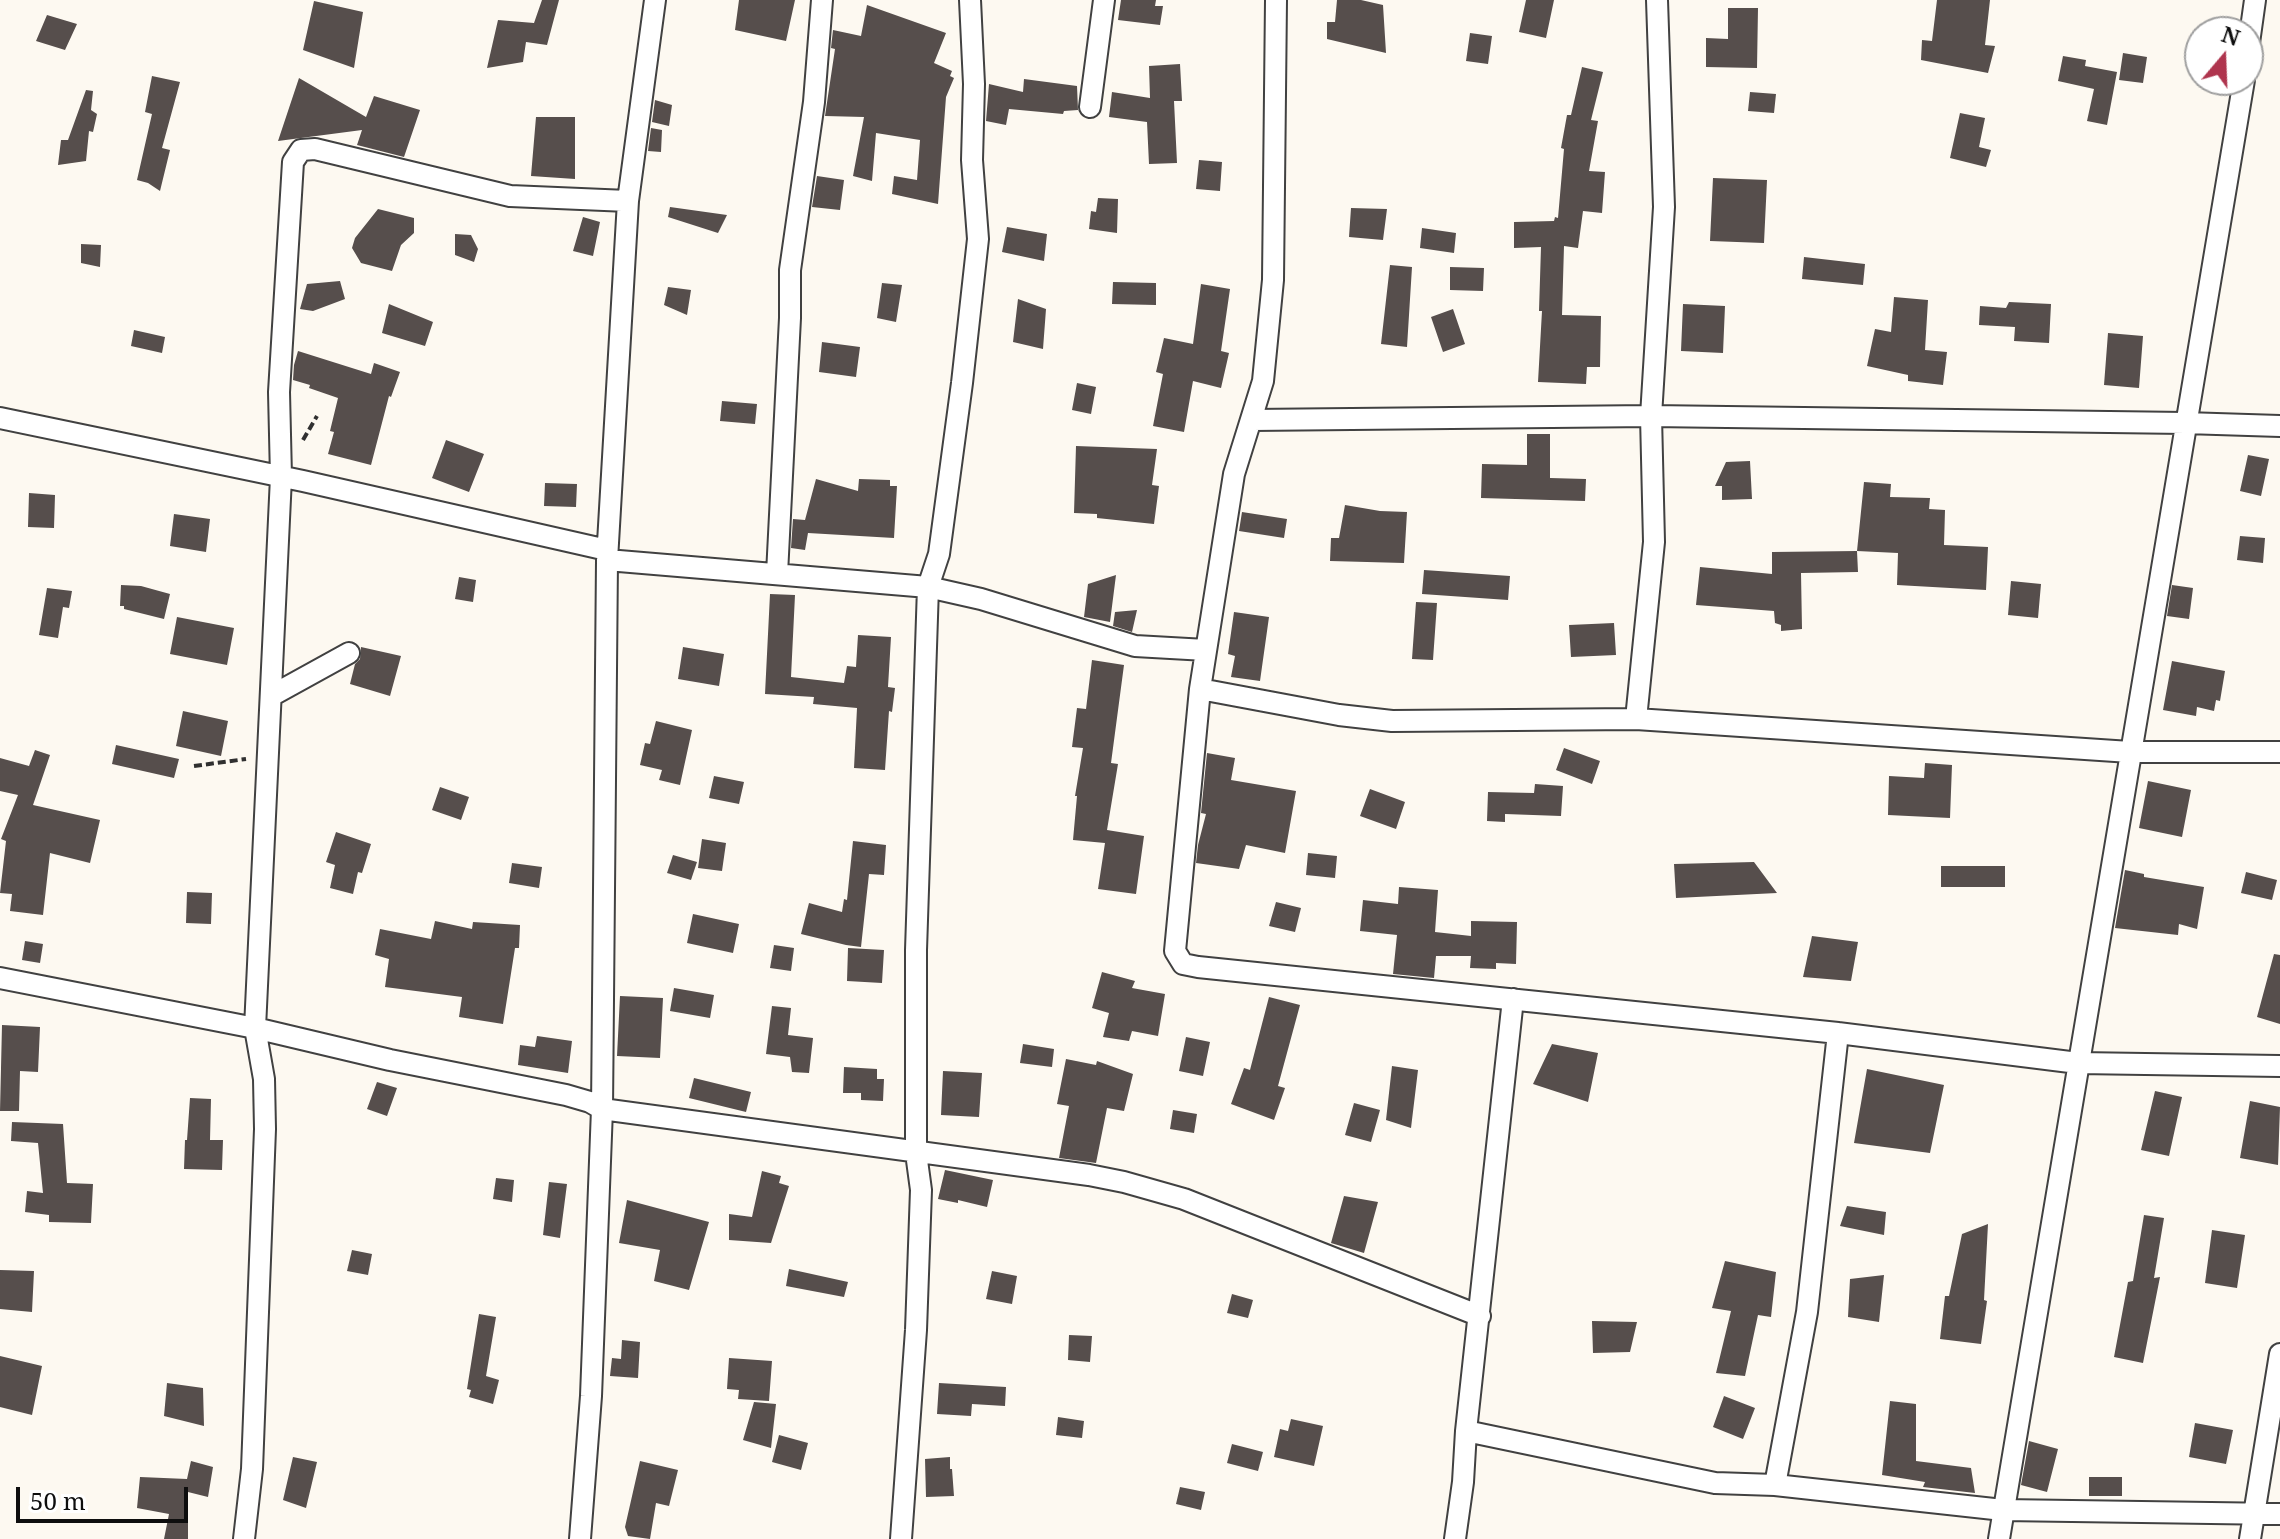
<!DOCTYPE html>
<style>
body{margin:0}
#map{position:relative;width:2280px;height:1539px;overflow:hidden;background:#fdf9f1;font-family:"Noto Serif",serif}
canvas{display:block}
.north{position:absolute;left:2184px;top:16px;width:80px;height:80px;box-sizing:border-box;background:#fff;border:2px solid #9f9f9f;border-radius:50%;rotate:19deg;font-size:22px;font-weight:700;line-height:32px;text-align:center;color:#0e0e0e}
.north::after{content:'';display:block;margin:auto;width:28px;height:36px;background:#af354e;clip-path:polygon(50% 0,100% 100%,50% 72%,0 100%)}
.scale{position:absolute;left:16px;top:1487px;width:172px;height:36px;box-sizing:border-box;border:4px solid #0e0e0e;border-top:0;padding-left:10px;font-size:24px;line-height:28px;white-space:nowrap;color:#0e0e0e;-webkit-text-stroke:6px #fff;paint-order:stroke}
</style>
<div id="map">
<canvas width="2280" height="1539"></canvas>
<div class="north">N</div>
<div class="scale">50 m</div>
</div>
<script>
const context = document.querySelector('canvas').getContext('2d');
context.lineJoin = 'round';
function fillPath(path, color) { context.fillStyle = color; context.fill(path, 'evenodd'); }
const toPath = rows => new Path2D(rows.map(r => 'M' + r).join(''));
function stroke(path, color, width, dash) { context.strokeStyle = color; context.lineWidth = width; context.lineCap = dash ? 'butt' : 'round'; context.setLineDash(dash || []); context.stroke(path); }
fillPath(toPath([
 [542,0,559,0,547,45,526,42,523,62,487,68,498,20,534,23],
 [739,0,795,0,786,41,735,30],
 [1121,0,1156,0,1155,6,1163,6,1160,25,1118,20],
 [1337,0,1361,0,1383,5,1386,53,1327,39,1327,22,1335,22],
 [1526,0,1554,0,1546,38,1519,32],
 [1937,0,1990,0,1985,45,1995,46,1988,73,1921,60,1922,40,1932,41],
 [314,1,363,12,354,68,303,50],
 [867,5,946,33,934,63,952,71,950,76,954,78,946,97,938,204,892,194,894,176,917,180,920,140,876,133,872,181,853,176,864,117,825,116,835,49,831,48,833,30,861,36],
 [1728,8,1758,8,1757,68,1706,67,1706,38,1728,39],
 [47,15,77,24,65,50,36,41],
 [1470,33,1492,36,1488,64,1466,61],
 [2123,53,2147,57,2143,83,2119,80],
 [2063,56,2086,60,2085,66,2117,72,2107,125,2087,121,2094,89,2058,81],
 [1180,64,1182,101,1174,101,1177,163,1149,164,1147,122,1109,117,1112,92,1150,98,1149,66],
 [1582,67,1603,72,1591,120,1598,121,1589,171,1605,172,1602,213,1583,211,1578,248,1564,246,1562,315,1601,316,1600,367,1587,367,1586,384,1538,382,1542,311,1539,311,1541,247,1514,248,1514,222,1554,221,1555,217,1558,218,1564,149,1561,148,1567,115,1571,115],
 [152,76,180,82,162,148,170,150,160,191,148,183,137,180,152,114,145,112],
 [299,78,366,117,374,96,420,110,404,157,357,145,362,130,278,141],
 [1024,79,1077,86,1078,110,1064,111,1063,114,1009,109,1006,125,986,121,989,84,1023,92],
 [86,90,93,91,91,110,97,114,93,132,89,131,86,161,58,165,61,140,68,140],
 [1750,92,1776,94,1774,113,1748,111],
 [655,100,672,105,669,126,652,122],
 [1960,113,1985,118,1979,147,1991,150,1986,167,1950,158],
 [536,117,575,117,575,179,531,176],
 [651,128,662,130,661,152,648,151],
 [1199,160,1222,162,1220,191,1196,189],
 [817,176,844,180,840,210,812,207],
 [1713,178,1767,180,1764,243,1710,241],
 [1098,198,1118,199,1117,233,1089,229,1091,211,1096,212],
 [670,207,727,215,718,233,668,217],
 [1351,208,1387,209,1383,240,1349,237],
 [378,209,414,218,414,233,401,245,392,271,361,263,352,248,355,238],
 [583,217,600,222,593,256,573,251],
 [1007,227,1047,234,1044,261,1002,252],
 [1422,228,1456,233,1454,253,1420,248],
 [455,234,471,235,478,249,474,262,455,255],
 [81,244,101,245,100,267,81,263],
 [1804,257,1865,264,1863,285,1802,279],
 [1390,265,1412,267,1407,347,1381,344],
 [1450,267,1484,268,1483,291,1450,290],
 [340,281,345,299,313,311,300,309,307,284],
 [1113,282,1156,283,1156,305,1112,304],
 [882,283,902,285,896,322,877,318],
 [1201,284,1230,289,1221,351,1229,353,1221,388,1193,381,1184,432,1153,426,1163,374,1156,372,1164,338,1193,344],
 [668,287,691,290,687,315,664,305],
 [1894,297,1928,300,1925,350,1947,352,1943,385,1908,381,1908,375,1867,366,1875,329,1891,332],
 [1018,299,1046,309,1043,349,1013,342],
 [2009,302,2051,304,2049,343,2014,341,2015,327,1979,325,1980,306,2006,308],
 [389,304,433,322,425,346,382,333],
 [1683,304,1725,306,1723,353,1681,351],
 [1453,309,1465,344,1443,352,1431,317],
 [134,330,165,337,162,353,131,346],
 [2108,333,2143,336,2139,388,2104,385],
 [822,342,860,347,856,377,819,372],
 [298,351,371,374,374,363,400,372,391,397,389,396,371,465,328,454,334,432,330,431,338,398,309,388,310,385,293,380,294,365],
 [1077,383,1096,387,1091,414,1072,410],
 [722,401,757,404,755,424,720,421],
 [1527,434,1550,434,1550,478,1586,479,1585,501,1481,498,1482,464,1527,465],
 [446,440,484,454,469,492,432,478],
 [1076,446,1157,449,1152,485,1159,486,1154,524,1097,518,1097,514,1074,513],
 [2248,455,2269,459,2261,496,2240,491],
 [1750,461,1752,499,1722,500,1722,486,1715,486,1726,462],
 [816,479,858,491,859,479,890,480,890,486,897,486,894,538,808,533,805,550,791,548,793,519,805,520],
 [1864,482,1891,484,1890,497,1930,498,1929,509,1945,510,1944,545,1988,547,1986,590,1897,585,1898,553,1857,551],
 [545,483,577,484,576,507,544,506],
 [29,493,55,495,54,528,28,527],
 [1345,505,1380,511,1407,512,1404,563,1330,561,1331,538,1339,538],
 [1242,512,1287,519,1284,538,1239,531],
 [174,514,210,519,206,552,170,546],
 [2240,536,2265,538,2263,563,2237,560],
 [1857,551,1858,572,1801,573,1802,629,1781,631,1781,625,1775,623,1774,611,1696,605,1700,567,1772,574,1772,552],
 [1424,570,1510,576,1508,600,1422,594],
 [1116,575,1110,622,1084,617,1088,584],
 [459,577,476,580,473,602,455,599],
 [2011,581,2041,584,2038,618,2008,615],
 [121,585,141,586,170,594,164,619,124,609,124,606,120,606],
 [2172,585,2193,588,2189,619,2167,616],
 [47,588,72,591,69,608,63,607,58,638,39,635],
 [770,594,795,595,791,677,844,683,847,666,856,667,858,635,891,637,888,687,895,688,892,712,889,711,885,770,854,768,857,708,813,704,814,697,765,694],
 [1416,602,1437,603,1433,660,1412,659],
 [1137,610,1132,632,1113,626,1115,612],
 [1234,612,1269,617,1260,681,1231,677,1235,656,1228,654],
 [177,617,234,628,227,665,170,654],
 [1614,623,1616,655,1571,657,1569,625],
 [361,647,401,656,390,696,350,684,355,664,360,659],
 [683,647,724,654,719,686,678,679],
 [1092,660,1124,665,1111,763,1118,764,1107,830,1144,836,1136,894,1098,889,1105,843,1073,840,1077,796,1075,796,1083,748,1072,747,1077,708,1086,709],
 [2172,661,2225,671,2220,701,2216,700,2214,711,2197,707,2196,716,2163,710],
 [183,711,228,721,221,756,176,746],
 [656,721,692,730,680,785,659,780,662,770,640,765,645,743,650,744],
 [116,745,179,759,174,778,112,764],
 [1564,748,1600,761,1592,784,1556,770],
 [35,750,50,755,33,805,100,820,90,863,50,853,43,915,10,911,12,894,0,893,6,841,1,839,18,795,0,791,0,758,29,766],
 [1207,753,1235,758,1231,780,1296,791,1285,853,1246,845,1239,869,1196,863,1198,845,1206,814,1201,813],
 [1925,763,1952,765,1950,818,1888,815,1889,776,1924,778],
 [714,776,744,782,739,804,709,798],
 [2148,781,2191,790,2182,837,2139,828],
 [1535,784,1563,786,1561,816,1505,814,1505,822,1487,821,1488,792,1534,793],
 [440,787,469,797,461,820,432,810],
 [1370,789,1405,802,1396,829,1360,816],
 [336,832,371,844,362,873,358,872,353,894,330,888,335,865,326,862],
 [702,839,726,843,722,871,698,868],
 [853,841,886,845,884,875,869,874,861,947,846,945,801,934,809,903,842,912,844,899,847,900],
 [1308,853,1337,856,1335,878,1306,875],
 [673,855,697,862,691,880,667,873],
 [1754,862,1777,893,1676,898,1674,864],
 [512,863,542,867,539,888,509,883],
 [1941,866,2005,866,2005,887,1941,887],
 [2125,870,2144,874,2144,877,2204,887,2197,929,2179,924,2178,935,2115,928],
 [2246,872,2277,880,2272,900,2241,893],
 [1399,887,1438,890,1435,932,1471,936,1471,921,1517,922,1516,964,1496,963,1496,969,1470,968,1471,956,1436,956,1434,978,1393,974,1397,935,1360,931,1363,900,1398,904],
 [187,892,212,893,211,924,186,923],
 [1276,902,1301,908,1295,932,1269,926],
 [693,914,739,924,733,953,687,943],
 [435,921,472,929,473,922,520,925,519,948,515,948,503,1024,459,1017,462,997,385,987,389,959,375,955,380,929,431,939],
 [1812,936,1858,942,1851,981,1803,977],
 [25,941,43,944,40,963,22,960],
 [774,945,794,948,791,971,770,968],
 [848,948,884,950,882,983,847,981],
 [2274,954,2280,955,2280,1024,2257,1017],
 [1102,972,1135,981,1132,988,1165,994,1158,1036,1132,1031,1129,1041,1103,1037,1109,1013,1092,1008],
 [674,988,714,995,710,1018,670,1011],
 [620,996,663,998,660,1058,617,1056],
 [1269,997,1300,1005,1278,1086,1285,1088,1274,1120,1231,1104,1244,1068,1250,1070],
 [772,1006,791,1008,788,1035,813,1038,809,1073,792,1072,790,1057,766,1054],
 [2,1025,40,1027,38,1072,20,1071,19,1111,0,1111],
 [537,1036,572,1041,568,1073,518,1065,520,1045,535,1047],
 [1186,1037,1210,1042,1203,1076,1179,1071],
 [1023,1044,1054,1049,1052,1067,1020,1063],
 [1552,1044,1598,1053,1588,1102,1533,1084],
 [1066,1059,1096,1065,1097,1061,1133,1074,1124,1111,1107,1108,1096,1163,1059,1158,1069,1106,1057,1104],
 [1392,1066,1418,1070,1411,1128,1386,1120],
 [844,1067,877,1069,877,1079,884,1079,883,1101,861,1100,861,1093,843,1093],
 [1867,1069,1944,1085,1930,1153,1854,1143],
 [943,1071,982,1073,979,1117,941,1115],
 [694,1078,751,1092,746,1112,689,1098],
 [377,1082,397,1088,387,1116,367,1109],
 [2155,1091,2182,1097,2169,1156,2141,1150],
 [190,1098,211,1099,210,1140,223,1140,222,1170,184,1169,185,1140,187,1140],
 [2250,1101,2280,1107,2278,1165,2240,1158],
 [1354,1103,1380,1110,1371,1142,1345,1135],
 [1173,1110,1197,1114,1194,1133,1170,1129],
 [12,1122,63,1124,67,1183,93,1184,91,1223,49,1222,49,1215,25,1212,27,1191,43,1193,38,1143,11,1141],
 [945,1170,993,1180,987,1207,958,1200,958,1203,938,1199],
 [762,1171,781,1176,779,1183,789,1186,771,1243,729,1240,729,1214,752,1217],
 [496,1178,514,1180,512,1202,493,1199],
 [549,1182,567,1184,560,1238,543,1235],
 [1344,1196,1378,1202,1364,1253,1331,1243],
 [627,1200,709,1222,689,1290,654,1281,660,1250,619,1243],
 [1847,1206,1886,1212,1884,1235,1840,1226],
 [2144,1215,2164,1218,2154,1278,2160,1277,2143,1363,2114,1357,2128,1282,2133,1281],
 [1988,1224,1984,1300,1987,1301,1981,1344,1940,1339,1945,1296,1949,1296,1962,1234],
 [2212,1230,2245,1235,2237,1288,2205,1283],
 [352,1250,372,1254,368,1275,347,1271],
 [1725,1261,1776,1272,1771,1317,1758,1315,1745,1376,1716,1373,1731,1311,1712,1308],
 [789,1269,848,1282,844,1297,786,1286],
 [0,1270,34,1271,32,1312,0,1309],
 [992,1271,1017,1276,1012,1304,986,1299],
 [1884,1275,1879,1322,1848,1317,1850,1279],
 [1232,1294,1253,1300,1248,1318,1227,1313],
 [479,1314,496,1317,486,1376,499,1380,493,1404,469,1397,471,1390,467,1389],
 [1592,1321,1637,1322,1630,1352,1593,1353],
 [1069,1335,1092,1336,1090,1362,1068,1360],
 [622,1340,640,1342,638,1378,610,1376,612,1358,621,1359],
 [0,1356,42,1366,32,1415,0,1407],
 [729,1358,772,1361,769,1401,738,1399,739,1390,727,1389],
 [167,1383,203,1388,204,1426,164,1416],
 [939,1383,1006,1387,1005,1406,972,1404,971,1416,937,1414],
 [1724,1396,1755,1408,1743,1439,1713,1427],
 [1890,1401,1916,1404,1916,1461,1971,1468,1975,1493,1923,1487,1925,1482,1882,1475],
 [754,1402,776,1404,771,1448,743,1440],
 [1058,1417,1084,1421,1082,1438,1056,1435],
 [1291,1419,1323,1426,1314,1466,1274,1457,1280,1429,1288,1431],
 [2195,1423,2233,1430,2226,1464,2189,1457],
 [779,1435,808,1443,801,1470,772,1462],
 [2029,1441,2058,1449,2047,1492,2021,1485],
 [1232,1444,1263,1452,1258,1471,1227,1463],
 [293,1457,317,1462,306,1508,283,1500],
 [950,1457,950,1469,952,1469,954,1496,926,1497,925,1459],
 [191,1461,213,1467,208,1497,188,1492,188,1539,164,1539,169,1514,137,1508,140,1477,187,1479],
 [640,1461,678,1470,669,1506,656,1503,650,1539,628,1536,625,1527],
 [2089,1477,2122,1477,2122,1496,2089,1496],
 [1180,1487,1205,1492,1201,1510,1176,1504]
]), '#564e4c');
const minor = toPath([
 [1276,0,1273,280,1263,381,1234,474,1200,689,1175,951,1183,964,1198,967,1838,1033,2078,1063,2280,1066],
 [2248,50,2255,0],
 [1090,107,1104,0],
 [0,418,303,481,607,550],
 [1252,420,1651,416,2185,423,2280,426],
 [607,560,928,587,981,599,1135,646,1206,650],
 [777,574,790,318,790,270,814,102,822,0],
 [1200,689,1339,715,1392,721,1636,719,2130,752,2280,752],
 [271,696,349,653],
 [1636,719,1654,542,1651,416,1664,207,1657,0],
 [0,978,255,1028,390,1060,566,1095,590,1102,602,1109,1089,1175,1124,1182,1184,1199,1480,1316],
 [1466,1431,1715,1483,1775,1485,2003,1510,2280,1514],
 [1775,1485,1807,1312,1838,1033],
 [244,1539,252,1469,265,1129,264,1079,255,1028,281,477,279,392,293,162,301,150,315,149,510,196,628,201],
 [580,1539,591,1396,602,1109,607,560,628,201,655,0],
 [901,1539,916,1330,921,1190,916,1153,916,950,928,587,939,554,962,383,978,239,972,160,974,84,970,0],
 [1455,1539,1463,1482,1466,1431,1513,999],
 [1999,1539,2244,80],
 [2250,1539,2280,1354]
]);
stroke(minor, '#414141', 24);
stroke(toPath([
 [303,440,317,416],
 [194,766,246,759]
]), '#303030', 4, [8, 4]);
stroke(minor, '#fff', 20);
</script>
